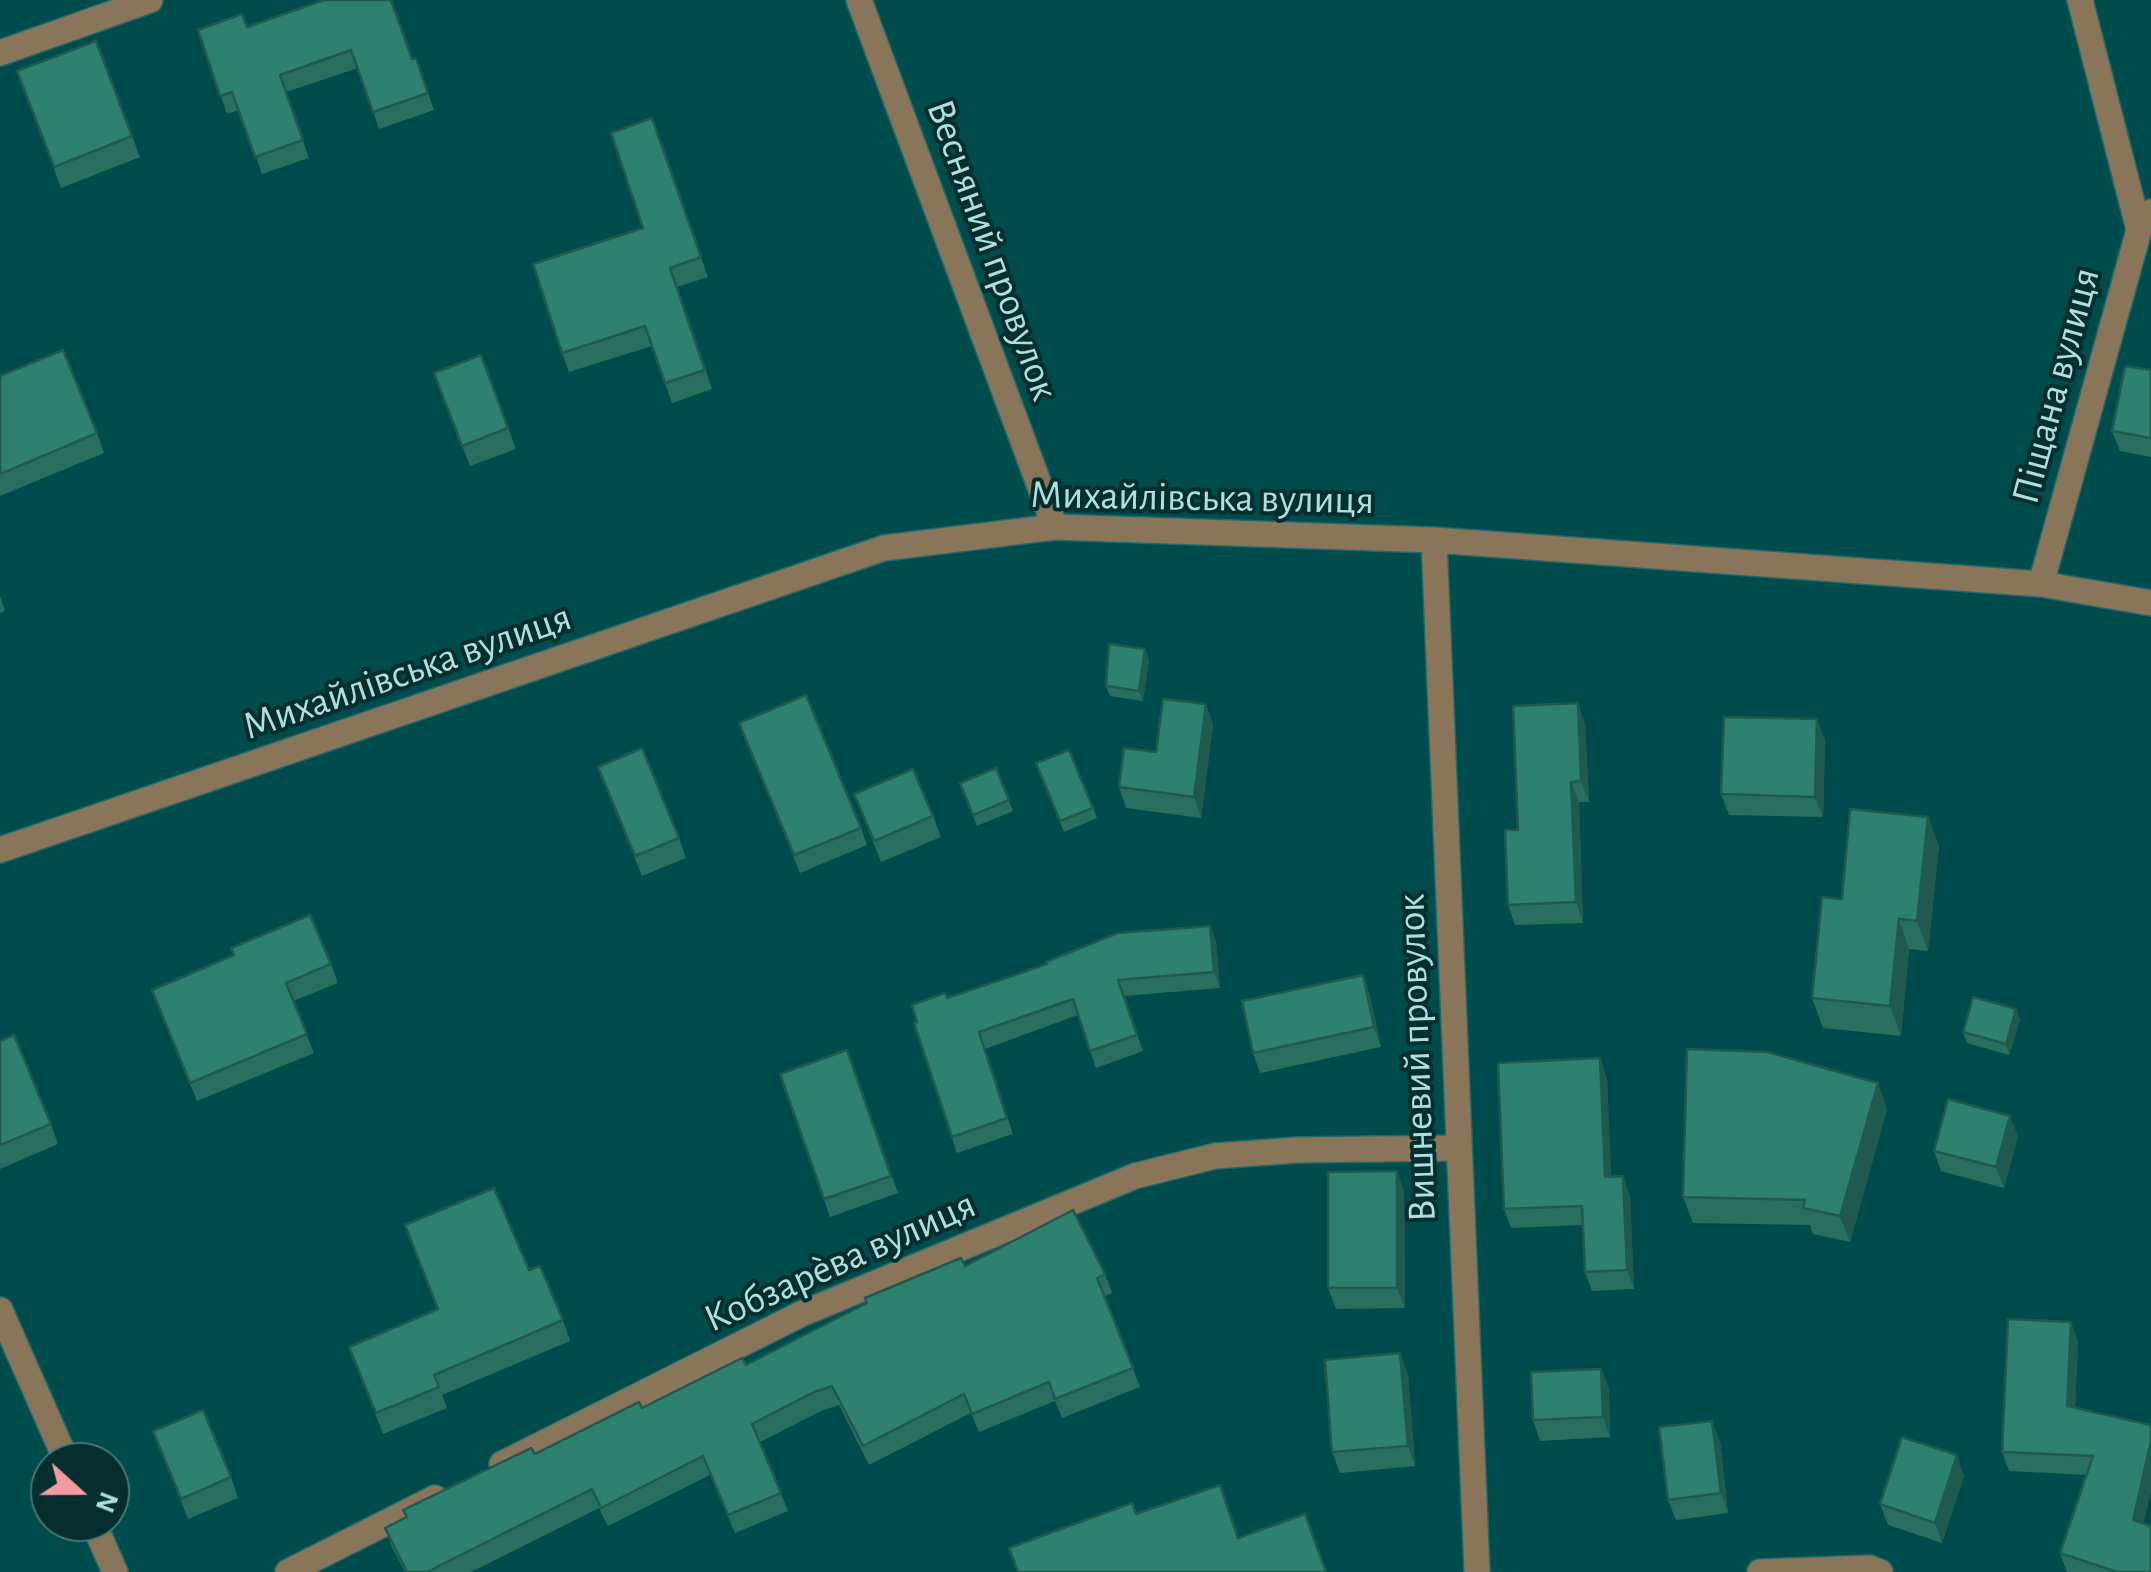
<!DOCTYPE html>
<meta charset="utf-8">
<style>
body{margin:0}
#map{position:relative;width:2151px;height:1572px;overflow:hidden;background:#004b4b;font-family:"Alegreya Sans",sans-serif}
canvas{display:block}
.north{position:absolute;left:30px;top:1442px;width:100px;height:100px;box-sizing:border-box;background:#062e2e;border:2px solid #497575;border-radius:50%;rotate:111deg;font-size:28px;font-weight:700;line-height:40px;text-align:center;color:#ade0e0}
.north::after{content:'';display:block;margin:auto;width:35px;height:45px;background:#f49aa0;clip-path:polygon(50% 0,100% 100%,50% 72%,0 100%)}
</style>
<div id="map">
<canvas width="2151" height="1572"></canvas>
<div class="north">N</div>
</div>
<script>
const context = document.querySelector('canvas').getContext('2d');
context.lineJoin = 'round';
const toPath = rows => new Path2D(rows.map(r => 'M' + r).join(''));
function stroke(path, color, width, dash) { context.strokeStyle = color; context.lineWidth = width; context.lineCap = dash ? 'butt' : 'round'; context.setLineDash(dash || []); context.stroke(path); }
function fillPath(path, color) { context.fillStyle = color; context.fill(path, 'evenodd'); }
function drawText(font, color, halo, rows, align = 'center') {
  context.font = font + ' "Alegreya Sans",sans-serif'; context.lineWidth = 8; context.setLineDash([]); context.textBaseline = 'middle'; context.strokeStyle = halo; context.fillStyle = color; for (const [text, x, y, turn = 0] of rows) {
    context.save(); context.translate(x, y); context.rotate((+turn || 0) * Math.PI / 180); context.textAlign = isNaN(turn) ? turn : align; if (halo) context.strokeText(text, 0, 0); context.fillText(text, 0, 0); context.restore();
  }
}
const minor = toPath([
 [859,0,1055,527],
 [2080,0,2139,230],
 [0,53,150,0],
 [1434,540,1477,1572],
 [2041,584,2139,230,2151,212],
 [0,850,884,548,1055,527,1434,540,2041,584,2151,603],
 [0,1310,67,1462],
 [502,1464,801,1314,1135,1176,1215,1156,1297,1150,1458,1148],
 [93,1522,115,1572],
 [288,1572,435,1498],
 [1760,1572,1870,1568,1880,1572]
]);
stroke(minor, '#236969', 28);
stroke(minor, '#897559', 25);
fillPath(toPath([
 [247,27,412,59,416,58,434,110,379,129,358,68,286,92,309,158,262,174,239,110,227,114,198,30],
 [96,41,140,157,61,188,17,71],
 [652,118,708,277,677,287,712,389,672,403,652,346,569,372,562,353,643,228],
 [481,355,516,449,470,466,434,373],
 [2151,370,2151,457,2120,451,2112,431],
 [0,376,97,433,104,453,0,496],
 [0,596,5,611,0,613],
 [1145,649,1149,660,1143,701,1110,696,1106,686],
 [1206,704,1213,725,1201,818,1126,808,1119,787],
 [739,723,861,828,867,845,800,873],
 [1585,723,1589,802,1579,802,1583,923,1515,925,1508,905,1518,830],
 [1825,740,1823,817,1729,815,1721,794],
 [1069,750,1097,818,1064,832,1036,763],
 [598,767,679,838,686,858,642,876],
 [996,768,1013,811,977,826,960,783],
 [854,794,933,816,941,837,881,862],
 [1928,817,1939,846,1928,951,1909,949,1901,1036,1823,1028,1812,998,1842,899],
 [1210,926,1216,942,1220,988,1124,996,1143,1051,1096,1068,1078,1015,985,1049,1013,1134,957,1153,914,1023,947,998],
 [331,964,338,983,293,1001,314,1053,197,1101,152,990],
 [1363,975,1370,996,1381,1047,1260,1073,1253,1053],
 [2016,1009,2020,1020,2009,1055,1967,1043,1963,1032],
 [0,1041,51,1124,58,1144,0,1169],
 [847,1050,898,1193,830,1217,780,1074],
 [1607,1078,1611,1177,1630,1196,1634,1289,1592,1291,1585,1272,1583,1225,1511,1228,1504,1209],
 [1887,1109,1850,1242,1813,1234,1810,1225,1693,1223,1683,1197],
 [2018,1136,2004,1188,1941,1171,1934,1151],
 [1397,1171,1404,1192,1405,1308,1336,1309,1328,1288],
 [965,1266,1105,1274,1112,1293,1105,1296,1140,1387,1062,1418,1055,1401,979,1432,971,1413,869,1465,839,1405,821,1411,760,1442,788,1511,735,1533,710,1475,608,1526,599,1508,471,1572,405,1572,392,1547,385,1528,406,1517,403,1510,746,1365],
 [529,1270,563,1320,570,1341,442,1395,447,1408,383,1434,349,1347],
 [2078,1341,2075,1408,2144,1523,2151,1572,2067,1572,2060,1553,2087,1475,2009,1471,2002,1452],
 [1601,1369,1609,1389,1610,1437,1540,1441,1533,1420],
 [1408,1374,1415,1466,1340,1473,1332,1452],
 [153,1431,231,1477,238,1498,188,1519],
 [1720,1441,1728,1513,1676,1520,1668,1500],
 [1964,1476,1942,1543,1888,1525,1880,1504]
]), '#286f5f');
fillPath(toPath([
 [1145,649,1149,660,1143,701,1139,691],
 [1578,703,1585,723,1589,802,1581,781],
 [1206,704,1213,725,1201,818,1194,797],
 [1817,719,1825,740,1823,817,1815,797],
 [1571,782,1579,802,1583,923,1576,902],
 [1928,817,1939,846,1928,951,1917,921],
 [1899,919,1909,949,1901,1036,1890,1006],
 [1210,926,1216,942,1220,988,1214,972],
 [1363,975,1370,996,1381,1047,1374,1027],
 [2016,1009,2020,1020,2009,1055,2006,1044],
 [1600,1058,1607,1078,1612,1196,1605,1177],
 [1878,1083,1887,1109,1850,1242,1840,1216],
 [2010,1116,2018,1136,2004,1188,1996,1167],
 [1397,1171,1404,1192,1405,1308,1397,1288],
 [1623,1176,1630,1196,1634,1289,1627,1270],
 [2071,1322,2078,1341,2074,1426,2067,1406],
 [1400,1353,1408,1374,1415,1466,1408,1446],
 [1601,1369,1609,1389,1610,1437,1603,1417],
 [1712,1421,1720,1441,1728,1513,1721,1493],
 [2151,1441,2151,1492,2140,1539,2133,1520],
 [1957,1455,1964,1476,1942,1543,1935,1523]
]), '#205a4e');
const building = toPath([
 [324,0,391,0,412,59,416,58,428,93,373,112,351,50,280,75,303,140,255,157,232,92,220,96,198,30,242,14,247,27,324,0],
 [96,41,132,136,54,167,17,71,96,41],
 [652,118,701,257,670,268,705,370,665,383,645,326,562,353,533,264,643,228,611,133,652,118],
 [63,350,97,433,0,474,0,376,63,350],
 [481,355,508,428,462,446,434,373,481,355],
 [2125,366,2151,370,2151,438,2112,431,2125,366],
 [1109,644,1145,649,1139,691,1106,686,1109,644],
 [806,695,861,828,794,855,739,723,806,695],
 [1163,699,1206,704,1194,797,1119,787,1124,748,1156,752,1163,699],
 [1578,703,1581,781,1571,782,1576,902,1508,905,1505,830,1518,830,1513,706,1578,703],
 [1724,717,1817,719,1815,797,1721,794,1724,717],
 [642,748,679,838,635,856,598,767,642,748],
 [1069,750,1093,808,1060,821,1036,763,1069,750],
 [996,768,1009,800,973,815,960,783,996,768],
 [913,769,933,816,874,841,854,794,913,769],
 [1850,809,1928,817,1917,921,1899,919,1890,1006,1812,998,1822,897,1842,899,1850,809],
 [310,915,331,964,286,983,307,1034,190,1083,152,990,234,955,231,948,310,915],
 [1210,926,1214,972,1118,980,1137,1035,1090,1051,1073,999,979,1032,1007,1118,952,1137,914,1023,917,1022,912,1005,945,993,947,998,1047,964,1046,962,1118,933,1210,926],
 [1363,975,1374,1027,1253,1053,1242,1001,1363,975],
 [1973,997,2016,1009,2006,1044,1963,1032,1973,997],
 [14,1035,51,1124,0,1145,0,1041,14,1035],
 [1687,1049,1767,1052,1878,1083,1840,1216,1803,1208,1805,1200,1683,1197,1687,1049],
 [847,1050,891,1176,824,1199,780,1074,847,1050],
 [1600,1058,1605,1177,1623,1176,1627,1270,1585,1272,1582,1206,1504,1209,1498,1063,1600,1058],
 [1948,1099,2010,1116,1996,1167,1934,1151,1948,1099],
 [1397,1171,1397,1288,1328,1288,1328,1172,1397,1171],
 [494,1188,529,1270,540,1266,563,1320,434,1375,439,1387,376,1413,349,1347,438,1309,405,1225,494,1188],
 [1073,1210,1105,1274,1097,1278,1133,1368,1055,1399,1049,1382,972,1414,964,1394,863,1446,832,1386,814,1392,752,1424,781,1493,728,1515,703,1456,601,1508,592,1489,427,1572,407,1572,385,1528,407,1517,403,1510,531,1448,535,1454,639,1402,642,1408,742,1358,746,1365,867,1303,865,1298,961,1258,965,1266,1073,1210],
 [2008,1319,2071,1322,2067,1406,2151,1425,2151,1441,2133,1520,2151,1526,2151,1572,2117,1572,2060,1553,2093,1456,2002,1452,2008,1319],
 [1400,1353,1408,1446,1332,1452,1325,1360,1400,1353],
 [1601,1369,1603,1417,1533,1420,1531,1372,1601,1369],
 [203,1410,231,1477,181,1499,153,1431,203,1410],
 [1712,1421,1721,1493,1668,1500,1659,1427,1712,1421],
 [1902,1437,1957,1455,1935,1523,1880,1504,1902,1437],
 [1220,1485,1238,1538,1305,1514,1326,1572,1018,1572,1009,1548,1132,1503,1136,1514,1220,1485]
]);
fillPath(building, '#2e816f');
stroke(building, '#205a4e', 2.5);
drawText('40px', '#ade0e0', '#062e2e', [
 ["Весняний провулок",992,250,70],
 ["Піщана вулиця",2056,386,-75],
 ["Михайлівська вулиця",1202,498,1],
 ["Михайлівська вулиця",407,672,-19],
 ["Вишневий провулок",1417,1058,-92],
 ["Кобзарèва вулиця",840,1262,-24]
]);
</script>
